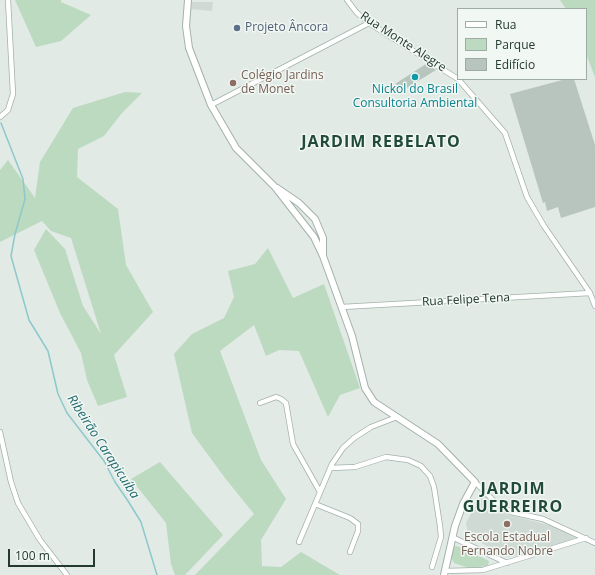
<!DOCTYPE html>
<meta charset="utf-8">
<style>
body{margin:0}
#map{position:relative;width:595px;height:575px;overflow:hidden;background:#e1eae5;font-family:"Open Sans",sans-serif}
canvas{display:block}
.legend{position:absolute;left:457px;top:8px;width:130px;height:72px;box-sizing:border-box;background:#f1f7f3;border:1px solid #9faba5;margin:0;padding:5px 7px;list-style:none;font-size:12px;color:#233931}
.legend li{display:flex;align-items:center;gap:8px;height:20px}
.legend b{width:20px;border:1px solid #9faba5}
.scale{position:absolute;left:8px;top:549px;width:87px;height:18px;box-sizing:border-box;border:2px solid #233931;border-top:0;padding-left:5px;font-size:12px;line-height:14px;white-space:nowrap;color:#233931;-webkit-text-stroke:3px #f1f7f3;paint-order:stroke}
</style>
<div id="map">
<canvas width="595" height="575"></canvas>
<ul class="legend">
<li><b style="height:5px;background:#fff"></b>Rua</li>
<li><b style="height:11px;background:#bcdac0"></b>Parque</li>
<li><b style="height:11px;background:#b7c5be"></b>Edifício</li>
</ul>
<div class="scale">100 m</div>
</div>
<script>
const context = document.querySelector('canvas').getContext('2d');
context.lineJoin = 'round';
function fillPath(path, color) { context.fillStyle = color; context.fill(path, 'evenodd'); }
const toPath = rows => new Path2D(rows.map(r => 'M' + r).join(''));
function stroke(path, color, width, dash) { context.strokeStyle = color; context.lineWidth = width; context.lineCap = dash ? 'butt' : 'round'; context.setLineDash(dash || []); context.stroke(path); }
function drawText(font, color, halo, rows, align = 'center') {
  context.font = font + ' "Open Sans",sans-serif'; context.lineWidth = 3; context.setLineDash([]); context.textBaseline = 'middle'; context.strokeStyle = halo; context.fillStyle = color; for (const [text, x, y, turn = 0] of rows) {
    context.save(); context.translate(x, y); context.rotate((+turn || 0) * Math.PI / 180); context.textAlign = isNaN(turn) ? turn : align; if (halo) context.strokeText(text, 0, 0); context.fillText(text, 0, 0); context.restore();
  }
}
fillPath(toPath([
 [192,2,213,2,212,11,191,9],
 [482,492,499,509,509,515,553,526,576,538,526,554,506,557,468,535,466,523]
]), '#cfdad4');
fillPath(toPath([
 [15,0,61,0,61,2,91,15,61,41,36,47],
 [560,0,595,0,595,77,586,54,586,9,566,9],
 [125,92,142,93,122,113,104,136,78,149,77,177,118,209,126,265,153,312,114,355,127,397,98,406,87,380,81,353,60,313,34,250,46,229,65,249,83,306,101,334,71,238,51,231,42,221,0,242,0,170,8,160,35,198,40,162,73,108],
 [268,248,293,298,324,284,360,388,340,395,328,417,299,351,279,350,266,356,254,325,220,351,261,460,286,499,261,540,262,566,281,567,301,552,340,575,195,575,254,514,225,478,192,433,174,354,192,334,224,318,234,297,228,271,255,264],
 [160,462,223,535,185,575,175,575,171,564,166,523,131,479],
 [455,546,464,548,489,561,488,566,469,568,454,563,451,557,452,548]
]), '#bcdac0');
stroke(toPath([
 [1,123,23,179,25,199,15,234,11,256,29,320,48,351,58,394,67,413,104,461,115,482,128,501,141,522,157,575]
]), '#8dc8cb', 1.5);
fillPath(toPath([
 [426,64,436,70,405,89,395,84],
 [566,79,574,79,595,145,595,207,561,218,558,207,547,211,545,202,543,203,510,94]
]), '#b7c5be');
const minor = toPath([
 [347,0,357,13,369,23,458,79,505,133,527,197,544,226,590,293,595,306],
 [211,105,369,23],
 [0,117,8,110,13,94,8,0],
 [342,307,590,293],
 [260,403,276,397,281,399,286,403,293,444,320,492],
 [0,432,11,482,18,503,40,540,67,575],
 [331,468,355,467,386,457,408,460,421,466,430,476,434,487,440,526,441,537,432,567],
 [475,482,494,501,511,512,543,519,595,543],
 [315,504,350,518,358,524,358,531,350,552],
 [452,537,507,563],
 [299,542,332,464,343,448,354,438,371,427,397,417],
 [445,571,483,570,586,538]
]);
const tertiary = toPath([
 [188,0,186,26,189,48,211,105,236,148,275,187,314,237,323,256,352,336,365,388,374,402,438,444,475,482,463,504,455,526,444,575],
 [277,188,299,203,315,219,323,238,323,255]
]);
stroke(minor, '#a4b1ab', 6);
stroke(tertiary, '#a4b1ab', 8);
stroke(minor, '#fff', 4.5);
stroke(tertiary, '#fff', 6);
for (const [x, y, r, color] of [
 [237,28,4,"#5c6f8a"],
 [415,77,4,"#0f9aa8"],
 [233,83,4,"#8d6e63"],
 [507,524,4,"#8d6e63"]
]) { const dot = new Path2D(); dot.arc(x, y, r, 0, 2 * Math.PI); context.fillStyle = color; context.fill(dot); stroke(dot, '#f1f7f3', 1.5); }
drawText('12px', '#4e5e75', '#f1f7f3', [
 ["Projeto Âncora",245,28]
], 'left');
drawText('12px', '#233931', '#f1f7f3', [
 ["Rua Monte Alegre",403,42,33],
 ["Rua Felipe Tena",466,300,-3]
]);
drawText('12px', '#785e54', '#f1f7f3', [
 ["Colégio Jardins",241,76],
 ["de Monet",241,90],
 ["Escola Estadual",507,538,"center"],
 ["Fernando Nobre",507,552,"center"]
], 'left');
drawText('12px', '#0d838f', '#f1f7f3', [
 ["Nickol do Brasil",415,90],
 ["Consultoria Ambiental",415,104]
]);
drawText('italic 13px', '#226b70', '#f1f7f3', [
 ["Ribeirão Carapicuíba",103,447,57]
]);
context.letterSpacing = '1px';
drawText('bold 16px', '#214a3b', '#f1f7f3', [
 ["JARDIM REBELATO",381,142],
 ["JARDIM",513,489],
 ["GUERREIRO",513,507]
]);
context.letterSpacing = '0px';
</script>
